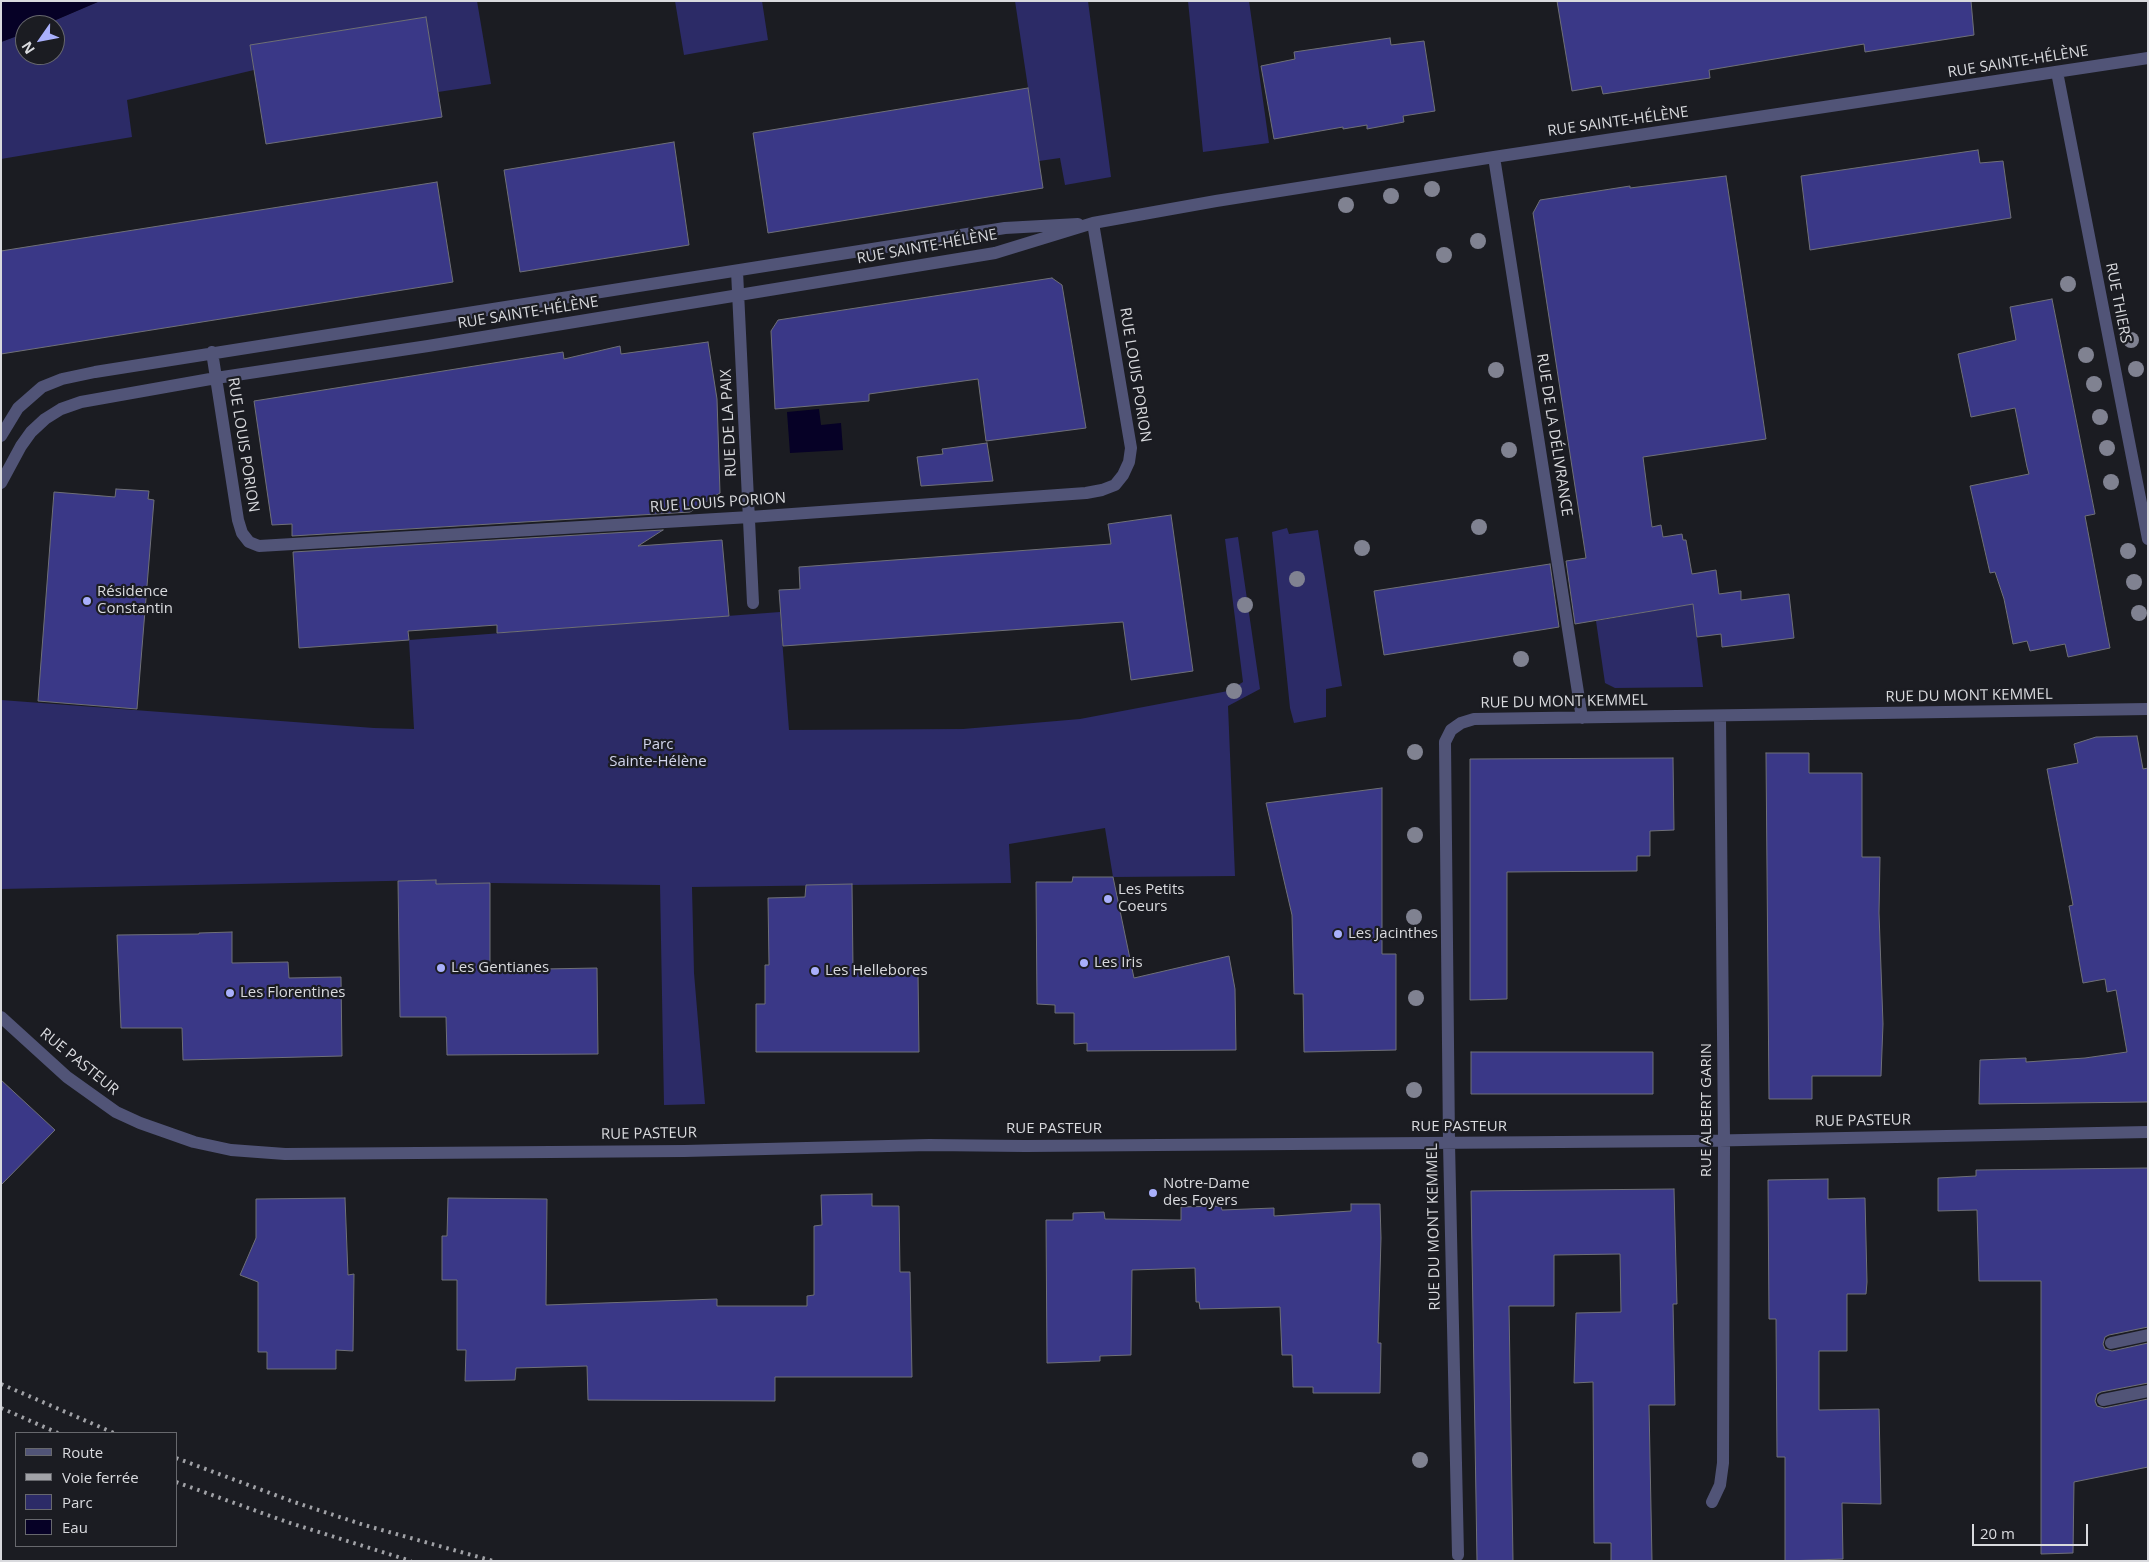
<!DOCTYPE html>
<meta charset="utf-8">
<style>
body{margin:0}
#map{position:relative;width:2149px;height:1562px;overflow:hidden;background:#1b1c22;font-family:"Open Sans",sans-serif}
canvas{display:block}
.frame{position:absolute;inset:0;border:2px solid #d9dade;pointer-events:none}
.legend{position:absolute;left:15px;top:1432px;width:162px;height:115px;box-sizing:border-box;background:#1b1c22;border:1px solid #67686d;margin:0;padding:6px 9px;list-style:none;font-size:15px;color:#d9dade}
.legend li{display:flex;align-items:center;gap:10px;height:25px}
.legend b{width:25px;border:1px solid #67686d}
.north{position:absolute;left:15px;top:15px;width:50px;height:50px;box-sizing:border-box;background:#1b1c22;border:1px solid #67686d;border-radius:50%;rotate:237deg;font-size:14px;font-weight:700;line-height:20px;text-align:center;color:#d9dade}
.north::after{content:'';display:block;margin:auto;width:18px;height:22px;background:#a9b0fc;clip-path:polygon(50% 0,100% 100%,50% 72%,0 100%)}
.scale{position:absolute;left:1972px;top:1524px;width:116px;height:22px;box-sizing:border-box;border:2px solid #d9dade;border-top:0;padding-left:6px;font-size:15px;line-height:18px;white-space:nowrap;color:#d9dade;-webkit-text-stroke:4px #1b1c22;paint-order:stroke}
</style>
<div id="map">
<canvas width="2149" height="1562"></canvas>
<div class="frame"></div>
<ul class="legend">
<li><b style="height:6px;background:#515477"></b>Route</li>
<li><b style="height:6px;background:#a1a2a7"></b>Voie ferrée</li>
<li><b style="height:14px;background:#2c2b67"></b>Parc</li>
<li><b style="height:14px;background:#060126"></b>Eau</li>
</ul>
<div class="north">N</div>
<div class="scale">20 m</div>
</div>
<script>
const context = document.querySelector('canvas').getContext('2d');
context.lineJoin = 'round';
function fillPath(path, color) { context.fillStyle = color; context.fill(path, 'evenodd'); }
const toPath = rows => new Path2D(rows.map(r => 'M' + r).join(''));
function stroke(path, color, width, dash) { context.strokeStyle = color; context.lineWidth = width; context.lineCap = dash ? 'butt' : 'round'; context.setLineDash(dash || []); context.stroke(path); }
function drawText(font, color, halo, rows, align = 'center') {
  context.font = font + ' "Open Sans",sans-serif'; context.lineWidth = 4.5; context.setLineDash([]); context.textBaseline = 'middle'; context.strokeStyle = halo; context.fillStyle = color; for (const [text, x, y, turn = 0] of rows) {
    context.save(); context.translate(x, y); context.rotate((+turn || 0) * Math.PI / 180); context.textAlign = isNaN(turn) ? turn : align; if (halo) context.strokeText(text, 0, 0); context.fillText(text, 0, 0); context.restore();
  }
}
fillPath(toPath([
 [100,1,477,1,491,84,438,92,426,17,250,45,254,70,127,100,132,137,1,159,1,42,25,33,25,55,55,55,55,25,44,25],
 [675,1,762,1,768,40,684,55],
 [1015,1,1088,1,1111,177,1065,185,1060,158,1039,161],
 [1188,1,1249,1,1269,143,1203,152],
 [1287,528,1289,534,1318,530,1342,686,1326,689,1326,717,1294,723,1290,708,1272,532],
 [1238,537,1260,689,1228,706,1235,876,1113,877,1105,828,1009,844,1011,883,692,887,694,973,705,1104,664,1105,660,885,490,883,462,883,436,888,435,880,1,889,1,700,374,728,414,729,409,640,780,612,789,730,963,729,1080,719,1228,691,1243,682,1225,539],
 [1693,604,1703,687,1615,688,1605,683,1596,621]
]), '#2c2b67');
fillPath(toPath([
 [1,1,100,1,44,25,25,25,25,33,1,42],
 [819,409,821,425,841,423,843,450,790,453,787,412]
]), '#060126');
const building = toPath([
 [1557,1,1971,1,1974,35,1865,52,1864,44,1709,70,1710,78,1603,94,1601,86,1572,91,1557,1],
 [426,17,442,117,266,144,250,45,426,17],
 [1390,38,1391,45,1424,41,1435,111,1403,116,1404,122,1367,129,1367,125,1343,129,1343,127,1274,139,1261,66,1295,59,1294,52,1390,38],
 [1028,88,1043,188,768,233,753,133,1028,88],
 [674,142,689,245,520,272,504,170,674,142],
 [1978,150,1980,163,2003,161,2011,218,1810,250,1801,176,1978,150],
 [1726,176,1766,439,1643,457,1652,527,1661,525,1663,537,1682,534,1683,540,1686,540,1692,574,1716,570,1719,594,1741,591,1741,600,1789,594,1794,638,1722,647,1721,634,1697,637,1693,604,1575,624,1566,561,1586,558,1533,213,1540,200,1630,186,1630,188,1726,176],
 [437,182,453,282,1,354,1,251,437,182],
 [1052,278,1062,285,1086,428,986,441,978,379,869,394,869,401,775,409,771,331,778,320,1052,278],
 [2052,299,2095,514,2085,516,2110,648,2068,657,2065,644,2030,651,2027,641,2013,644,2004,599,1995,572,1990,573,1970,486,2029,474,2027,467,2015,408,1971,417,1958,354,2016,340,2010,307,2052,299],
 [708,342,717,399,720,493,690,512,292,536,292,524,272,525,254,401,563,352,564,359,620,346,621,354,708,342],
 [987,443,993,481,921,486,917,457,943,454,942,449,987,443],
 [116,489,149,491,148,499,154,500,137,709,38,701,54,492,115,497,116,489],
 [1171,515,1193,671,1131,680,1123,622,783,646,779,590,800,589,799,567,1111,544,1108,524,1171,515],
 [663,530,638,546,722,540,729,616,497,633,497,625,408,631,409,640,299,648,293,552,663,530],
 [1550,564,1559,627,1384,655,1374,591,1550,564],
 [2137,736,2143,769,2148,768,2148,1102,1979,1104,1980,1060,2026,1058,2026,1062,2085,1058,2127,1052,2116,990,2107,992,2105,979,2083,983,2069,906,2073,905,2047,769,2078,763,2074,744,2096,737,2137,736],
 [1766,753,1809,753,1809,773,1862,773,1862,857,1880,857,1879,913,1883,1024,1881,1076,1812,1076,1812,1099,1769,1099,1766,753],
 [1673,758,1674,830,1650,831,1650,856,1637,856,1637,871,1507,872,1507,999,1470,1000,1470,759,1673,758],
 [1382,788,1382,954,1396,954,1396,1050,1304,1052,1303,994,1294,994,1292,915,1266,803,1382,788],
 [1073,877,1113,877,1134,978,1229,956,1235,989,1236,1050,1087,1051,1087,1043,1074,1044,1074,1013,1055,1013,1055,1005,1037,1004,1036,882,1072,882,1073,877],
 [436,880,436,884,490,883,490,970,597,968,598,1054,447,1055,446,1017,400,1017,398,881,436,880],
 [852,884,853,968,866,968,866,974,918,973,919,1052,756,1052,756,1004,765,1004,765,965,769,965,768,898,805,897,806,885,852,884],
 [232,932,232,963,288,962,289,978,341,977,342,1056,183,1060,182,1028,121,1028,117,935,199,934,199,933,232,932],
 [1471,1052,1653,1052,1653,1094,1471,1094,1471,1052],
 [1,1080,55,1130,1,1185,1,1080],
 [2148,1168,2148,1327,2109,1335,2105,1337,2103,1344,2105,1349,2112,1351,2148,1343,2148,1383,2101,1392,2097,1394,2095,1401,2097,1406,2104,1408,2148,1399,2148,1467,2074,1482,2073,1553,2041,1554,2041,1281,1979,1281,1977,1210,1938,1211,1938,1178,1976,1176,1976,1170,2148,1168],
 [1828,1179,1828,1199,1865,1198,1867,1282,1866,1294,1847,1294,1847,1351,1819,1351,1819,1410,1879,1409,1881,1504,1842,1503,1843,1559,1785,1561,1785,1457,1777,1457,1776,1319,1769,1319,1768,1180,1828,1179],
 [1674,1189,1677,1304,1673,1304,1675,1405,1649,1405,1652,1561,1611,1561,1611,1543,1594,1543,1593,1382,1574,1383,1576,1313,1621,1312,1620,1254,1554,1255,1554,1306,1509,1306,1513,1561,1477,1561,1471,1191,1674,1189],
 [872,1194,872,1206,899,1206,900,1272,910,1272,912,1377,775,1377,775,1401,588,1400,587,1366,516,1368,515,1380,465,1381,466,1350,457,1350,457,1280,442,1280,442,1236,447,1236,448,1198,547,1199,546,1305,717,1299,717,1306,807,1306,807,1296,814,1295,814,1226,822,1225,821,1195,872,1194],
 [345,1198,348,1275,354,1274,353,1351,336,1350,336,1369,267,1369,267,1352,258,1352,258,1282,240,1275,256,1238,256,1199,345,1198],
 [1351,1204,1380,1204,1381,1238,1378,1343,1381,1343,1380,1393,1313,1393,1313,1387,1293,1387,1292,1355,1282,1355,1280,1307,1200,1309,1199,1302,1196,1302,1195,1268,1132,1270,1131,1355,1100,1356,1100,1361,1047,1363,1046,1220,1073,1220,1073,1213,1104,1212,1105,1219,1181,1220,1181,1207,1221,1206,1222,1210,1274,1208,1274,1216,1351,1211,1351,1204]
]);
fillPath(building, '#3a3887');
stroke(building, '#6f7077', 1);
stroke(toPath([
 [2111,1343,2148,1335],
 [2103,1400,2148,1391]
]), '#515477', 12);
stroke(toPath([
 [2057,72,2148,539],
 [1494,157,1582,718],
 [737,271,753,603],
 [212,352,238,520,242,533,249,542,259,546,750,517,1086,493,1102,490,1115,485,1123,475,1129,462,1131,448,1093,223],
 [1,436,18,408,42,387,62,379,95,372,1005,228,1078,224],
 [1,483,21,446,31,432,45,419,61,409,81,402,216,378,428,346,995,253,1093,223,1216,201,1494,157,2148,58],
 [1,1017,67,1077,116,1112,140,1123,194,1142,231,1150,285,1154,684,1151,929,1145,1025,1146,1694,1141,2148,1132],
 [1712,1502,1720,1485,1723,1463,1724,1140,1720,716],
 [1458,1555,1449,1143,1445,742,1451,730,1461,723,1474,719,2148,709]
]), '#515477', 12);
stroke(toPath([
 [1,1384,114,1433],
 [1,1408,58,1433],
 [176,1458,294,1502,364,1525,493,1561],
 [176,1482,287,1522,411,1561]
]), '#a1a2a7', 4, [2.5, 5]);
context.fillStyle = '#808291';
for (const [x, y] of [
 [1432,189],
 [1391,196],
 [1346,205],
 [1478,241],
 [1444,255],
 [2068,284],
 [2131,340],
 [2086,355],
 [2136,369],
 [1496,370],
 [2094,384],
 [2100,417],
 [2107,448],
 [1509,450],
 [2111,482],
 [1479,527],
 [1362,548],
 [2128,551],
 [1297,579],
 [2134,582],
 [1245,605],
 [2139,613],
 [1521,659],
 [1234,691],
 [1415,752],
 [1415,835],
 [1414,917],
 [1416,998],
 [1414,1090],
 [1420,1460]
]) { context.beginPath(); context.arc(x, y, 8, 0, 2 * Math.PI); context.fill(); }
for (const [x, y, r, color] of [
 [87,601,5,"#a9b0fc"],
 [1108,899,5,"#a9b0fc"],
 [1338,934,5,"#a9b0fc"],
 [1084,963,5,"#a9b0fc"],
 [441,968,5,"#a9b0fc"],
 [815,971,5,"#a9b0fc"],
 [230,993,5,"#a9b0fc"],
 [1153,1193,5,"#a9b0fc"]
]) { const dot = new Path2D(); dot.arc(x, y, r, 0, 2 * Math.PI); context.fillStyle = color; context.fill(dot); stroke(dot, '#1b1c22', 2); }
drawText('15px', '#d9dade', '#1b1c22', [
 ["RUE SAINTE-HÉLÈNE",2018,62,-9],
 ["RUE SAINTE-HÉLÈNE",1618,122,-8],
 ["RUE SAINTE-HÉLÈNE",927,247,-10],
 ["RUE THIERS",2118,303,79],
 ["RUE SAINTE-HÉLÈNE",528,313,-9],
 ["RUE LOUIS PORION",1135,375,81],
 ["RUE DE LA PAIX",729,423,-93],
 ["RUE DE LA DÉLIVRANCE",1554,435,81],
 ["RUE LOUIS PORION",243,445,81],
 ["RUE LOUIS PORION",718,503,-4],
 ["RUE DU MONT KEMMEL",1969,696,-1],
 ["RUE DU MONT KEMMEL",1564,702,-1],
 ["RUE PASTEUR",79,1062,39],
 ["RUE ALBERT GARIN",1707,1110,-90],
 ["RUE PASTEUR",1863,1121,-1],
 ["RUE PASTEUR",1459,1127],
 ["RUE PASTEUR",1054,1129],
 ["RUE PASTEUR",649,1134,-1],
 ["RUE DU MONT KEMMEL",1434,1227,-91]
]);
drawText('15px', '#d9dade', '#1b1c22', [
 ["Résidence",97,592],
 ["Constantin",97,609],
 ["Les Petits",1118,890],
 ["Coeurs",1118,907],
 ["Les Jacinthes",1348,934],
 ["Les Iris",1094,963],
 ["Les Gentianes",451,968],
 ["Les Hellebores",825,971],
 ["Les Florentines",240,993],
 ["Notre-Dame",1163,1184],
 ["des Foyers",1163,1201]
], 'left');
drawText('15px', '#d2d5ec', '#1b1c22', [
 ["Parc",658,745],
 ["Sainte-Hélène",658,762]
]);
</script>
